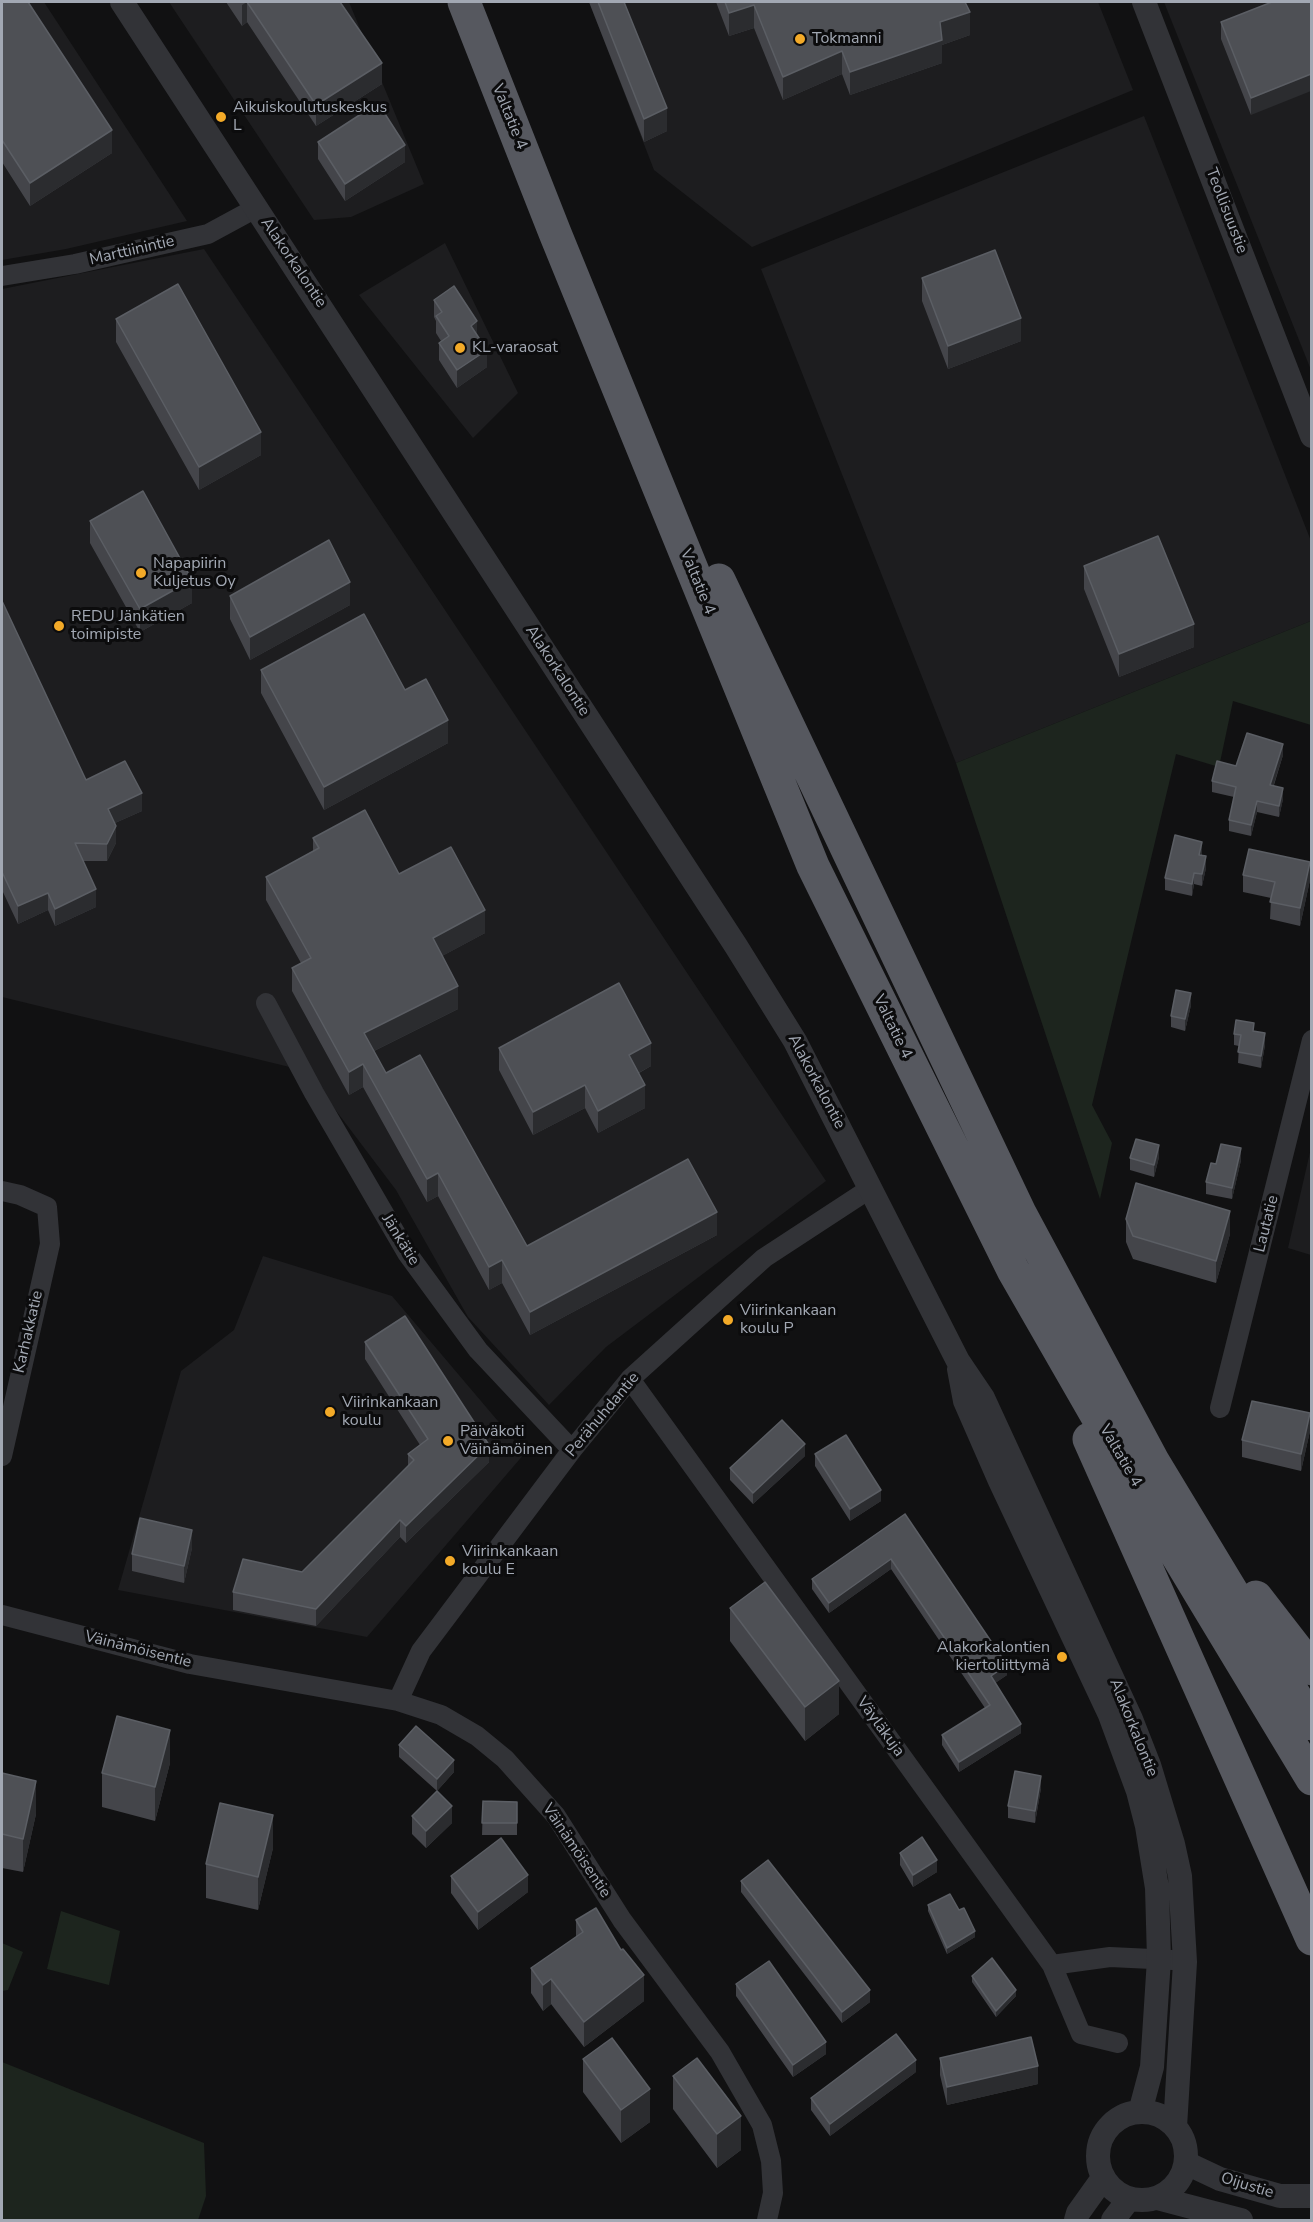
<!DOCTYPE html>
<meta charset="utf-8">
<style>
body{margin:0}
#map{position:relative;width:1313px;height:2222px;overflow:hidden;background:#111112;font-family:"Nunito Sans",sans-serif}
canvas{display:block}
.frame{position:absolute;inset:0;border:3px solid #a2a8b3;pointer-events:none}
</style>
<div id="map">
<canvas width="1313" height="2222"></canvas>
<div class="frame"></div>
</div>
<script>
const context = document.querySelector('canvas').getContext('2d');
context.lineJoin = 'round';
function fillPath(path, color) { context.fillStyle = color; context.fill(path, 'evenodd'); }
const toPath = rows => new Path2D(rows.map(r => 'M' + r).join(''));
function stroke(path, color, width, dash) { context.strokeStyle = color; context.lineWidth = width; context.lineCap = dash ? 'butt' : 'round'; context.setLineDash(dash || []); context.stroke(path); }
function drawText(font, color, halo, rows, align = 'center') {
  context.font = font + ' "Nunito Sans",sans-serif'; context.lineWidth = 6; context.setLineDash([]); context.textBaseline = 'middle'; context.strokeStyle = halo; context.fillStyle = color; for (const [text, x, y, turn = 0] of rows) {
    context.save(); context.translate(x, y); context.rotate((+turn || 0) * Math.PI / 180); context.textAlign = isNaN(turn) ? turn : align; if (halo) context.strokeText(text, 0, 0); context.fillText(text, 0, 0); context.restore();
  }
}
fillPath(toPath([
 [2,2,44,2,187,221,66,249,2,260],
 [169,2,349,2,424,184,351,217,314,220],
 [589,2,1098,2,1133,90,752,247,654,170],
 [1164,2,1311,2,1311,370],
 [1144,116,1311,541,1311,621,956,763,761,269],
 [445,243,518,393,473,438,359,295],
 [204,249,826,1181,606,1347,549,1405,468,1317,396,1190,306,1071,2,997,2,289],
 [1311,1148,1312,1255,1311,1255,1288,1248],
 [263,1256,392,1296,525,1453,367,1637,118,1590,181,1371,234,1330]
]), '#1d1d1f');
fillPath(toPath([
 [1311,621,1311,725,1233,701,1219,767,1176,754,1092,1105,1112,1143,1100,1199,956,763],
 [61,1911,120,1931,109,1985,47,1969],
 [2,1943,23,1952,8,1990,2,1991],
 [2,2062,204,2143,206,2196,198,2220,2,2220]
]), '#1d251e');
stroke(toPath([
 [2,276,75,264,208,234,256,208],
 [266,1003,314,1093,407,1253,478,1350,572,1450],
 [2,1191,20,1195,47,1207,50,1244,2,1456],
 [630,1379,1052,1965,1081,2034,1118,2043],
 [1220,1408,1312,1040],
 [2,1615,190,1664,398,1701,441,1715,477,1736,505,1759,556,1816,622,1920,720,2052,762,2125,771,2161,773,2193,767,2220],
 [398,1701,421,1651,572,1450,630,1379,764,1258,871,1188],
 [1052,1965,1110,1957,1173,1960]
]), '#323337', 20);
stroke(toPath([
 [122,2,736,946,795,1041,958,1361,983,1398,1131,1719,1149,1765,1173,1844,1180,1876,1185,1962,1175,2127],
 [1144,2,1312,436],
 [959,1369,965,1401,1000,1481,1110,1715,1138,1791,1147,1826,1157,1888,1159,1959,1152,2067,1140,2112],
 '1098 2156a44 44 0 1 1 88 0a44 44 0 1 1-88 0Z',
 [1186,2163,1220,2179,1280,2196,1312,2196],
 [1157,2198,1241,2220],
 [1076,2220,1078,2213,1103,2178],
 [1113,2220,1129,2199]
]), '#323337', 24);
stroke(toPath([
 [464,2,555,233,813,866,1013,1270,1175,1552,1312,1779],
 [719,580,1020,1213,1153,1461,1312,1724],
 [1089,1439,1312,1939],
 [1256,1597,1312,1669]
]), '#56585f', 33);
fillPath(toPath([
 [2,2,112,153,30,206,2,162],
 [226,2,340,2,382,84,316,126,247,22,242,26],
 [589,2,624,2,667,131,644,142],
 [716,2,965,2,970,35,942,45,942,63,850,95,842,74,783,100,754,28,729,36],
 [1272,2,1251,115,1221,39,1221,22],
 [318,142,405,162,345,201,318,159],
 [922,278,1021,341,948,369,922,301],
 [434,300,477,336,487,367,457,388,439,360,439,343,441,341,436,333,436,321,434,317],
 [116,319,261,455,199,490,116,342],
 [90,521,192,603,140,632,90,543],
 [1084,566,1194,647,1119,677,1084,589],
 [230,596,350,605,250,660,230,619],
 [2,601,86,780,142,811,115,823,116,843,107,861,83,861,96,907,55,926,48,910,18,924,2,890],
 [261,670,405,690,448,743,324,810,261,693],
 [1283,755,1274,785,1283,799,1279,817,1257,812,1251,836,1229,831,1229,820,1234,797,1212,792,1212,781,1236,766],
 [313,838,399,874,485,933,442,956,458,1009,374,1051,386,1073,527,1246,717,1235,530,1335,502,1283,489,1290,438,1196,427,1202,363,1087,349,1095,292,991,292,968,301,963,266,900,266,877,313,851],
 [1202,853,1202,855,1206,868,1202,886,1194,884,1192,896,1165,890,1165,878],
 [1243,875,1310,880,1300,926,1270,919,1271,898,1243,892],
 [1191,1005,1185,1031,1171,1027,1171,1016],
 [1254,1031,1265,1045,1261,1068,1238,1063,1239,1046,1234,1045,1234,1034],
 [499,1048,651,1066,639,1073,645,1108,598,1133,585,1108,533,1135,499,1070],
 [1159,1157,1154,1177,1130,1170,1130,1158],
 [1241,1160,1232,1199,1206,1194,1206,1182,1216,1164],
 [1126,1219,1230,1234,1216,1283,1133,1259,1126,1242],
 [365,1342,489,1462,406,1543,400,1537,316,1626,233,1610,233,1592,302,1572,408,1466,408,1454,420,1445,365,1359],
 [1310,1431,1301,1471,1242,1457,1242,1440],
 [815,1454,881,1501,850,1521,815,1466],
 [805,1456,753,1504,730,1480,730,1468],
 [905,1514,1007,1675,995,1683,1021,1733,959,1772,942,1745,942,1735,985,1708,891,1569,829,1613,812,1589,812,1579],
 [192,1548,184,1583,132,1571,132,1554],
 [730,1608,839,1714,805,1741,730,1641],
 [399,1745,454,1772,437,1791,399,1757],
 [170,1763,155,1821,102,1807,102,1773],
 [2,1773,36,1814,23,1872,2,1868],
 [1041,1788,1035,1823,1008,1818,1008,1806],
 [483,1801,517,1802,517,1835,482,1835],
 [412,1816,452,1823,426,1848,412,1834],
 [273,1848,258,1910,206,1898,206,1864],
 [900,1853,937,1872,913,1887,900,1865],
 [451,1876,528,1892,478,1930,451,1893],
 [741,1881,870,2002,842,2023,741,1892],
 [928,1905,959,1910,975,1937,947,1954,928,1911],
 [576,1920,644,2001,584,2047,551,2004,543,2011,531,1993,531,1968,576,1937],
 [972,1976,1016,1996,996,2017,972,1982],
 [736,1984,826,2054,793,2077,736,1996],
 [940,2058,1038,2084,947,2105,940,2075],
 [583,2059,650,2122,621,2143,583,2092],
 [916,2072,830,2136,811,2110,811,2098],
 [673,2076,741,2150,717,2168,673,2109]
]), '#44454a');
fillPath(toPath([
 [247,2,247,22,242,26,242,5],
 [754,5,754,28,729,36,729,13],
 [970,12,970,35,942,45,942,63,850,95,850,72,940,22],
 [842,51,842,74,783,100,783,77],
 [382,63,382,84,316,126,316,105],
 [1311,74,1311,91,1251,115,1251,98],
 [667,108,667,131,644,142,644,119],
 [112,130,112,153,30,206,30,183],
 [405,145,405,162,345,201,345,184],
 [1021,318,1021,341,948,369,948,346],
 [477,321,477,338,471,326],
 [487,350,487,367,457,388,457,370],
 [261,432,261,455,199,490,199,467],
 [192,580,192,603,140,632,140,609],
 [350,582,350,605,250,660,250,637],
 [1194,624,1194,647,1119,677,1119,654],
 [448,720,448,743,324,810,324,787],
 [1283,744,1283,755,1270,796,1270,785],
 [1283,788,1283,799,1279,817,1279,806],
 [142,793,142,811,108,826,108,809],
 [1257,801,1257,812,1251,836,1251,825],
 [116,826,116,843,107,861,107,844],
 [1202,842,1202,853,1199,866,1199,855],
 [1206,856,1206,868,1202,886,1202,874],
 [1310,862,1310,880,1300,926,1300,908],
 [1194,873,1194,884,1192,896,1192,884],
 [96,889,96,907,55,926,55,909],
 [48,893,48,910,18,924,18,906],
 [485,910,485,933,433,961,433,938],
 [458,986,458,1009,364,1056,364,1033],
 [1191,993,1191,1005,1185,1031,1185,1019],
 [1265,1033,1265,1045,1261,1068,1261,1056],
 [651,1043,651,1066,629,1078,629,1055],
 [363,1064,363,1087,349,1095,349,1072],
 [585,1085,585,1108,533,1135,533,1112],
 [645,1085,645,1108,598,1133,598,1111],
 [1159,1145,1159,1157,1154,1177,1154,1165],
 [1241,1148,1241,1160,1232,1199,1232,1188],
 [438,1173,438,1196,427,1202,427,1179],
 [1230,1211,1230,1234,1216,1283,1216,1261],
 [717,1212,717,1235,530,1335,530,1312],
 [502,1260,502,1283,489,1290,489,1267],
 [1310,1413,1310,1431,1301,1471,1301,1454],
 [805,1444,805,1456,753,1504,753,1493],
 [489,1445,489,1462,406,1543,406,1526],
 [881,1490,881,1501,850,1521,850,1509],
 [400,1520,400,1537,316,1626,316,1609],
 [192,1530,192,1548,184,1583,184,1566],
 [891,1559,891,1569,829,1613,829,1603],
 [1007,1665,1007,1675,991,1686,991,1676],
 [839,1681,839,1714,805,1741,805,1707],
 [1021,1724,1021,1733,959,1772,959,1762],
 [170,1730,170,1763,155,1821,155,1787],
 [454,1760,454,1772,437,1791,437,1779],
 [1041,1776,1041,1788,1035,1823,1035,1811],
 [36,1781,36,1814,23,1872,23,1839],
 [452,1806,452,1823,426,1848,426,1831],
 [273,1815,273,1848,258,1910,258,1877],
 [937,1860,937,1872,913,1887,913,1875],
 [528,1875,528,1892,478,1930,478,1912],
 [975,1931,975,1937,947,1954,947,1948],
 [644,1975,644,2001,584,2047,584,2022],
 [551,1979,551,2004,543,2011,543,1985],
 [870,1990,870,2002,842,2023,842,2012],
 [1016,1990,1016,1996,996,2017,996,2011],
 [826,2042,826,2054,793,2077,793,2065],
 [916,2060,916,2072,830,2136,830,2124],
 [1038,2066,1038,2084,947,2105,947,2087],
 [650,2089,650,2122,621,2143,621,2110],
 [741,2116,741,2150,717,2168,717,2134]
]), '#2b2c2f');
const building = toPath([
 [2,2,28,2,112,130,30,183,2,140,2,2],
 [247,2,340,2,382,63,316,105,247,2],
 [598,2,624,2,667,108,644,119,598,2],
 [725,2,965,2,970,12,940,22,942,40,850,72,842,51,783,77,754,5,729,13,725,2],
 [1272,2,1311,2,1311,74,1251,98,1221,22,1272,2],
 [378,103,405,145,345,184,318,142,378,103],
 [995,250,1021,318,948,346,922,278,995,250],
 [178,284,261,432,199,467,116,319,178,284],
 [454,286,477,321,471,326,487,350,457,370,439,343,449,336,436,316,442,312,434,300,454,286],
 [143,491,192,580,140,609,90,521,143,491],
 [1158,536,1194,624,1119,654,1084,566,1158,536],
 [329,540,350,582,250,637,230,596,329,540],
 [2,601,86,780,125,761,142,793,108,809,116,826,107,844,75,843,96,889,55,909,48,893,18,906,2,872,2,601],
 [364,614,405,690,426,679,448,720,324,787,261,670,364,614],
 [1247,733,1283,744,1270,785,1283,788,1279,806,1257,801,1251,825,1229,820,1236,787,1212,781,1217,761,1236,766,1247,733],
 [365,810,399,874,451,847,485,910,433,938,458,986,364,1033,386,1073,420,1055,527,1246,688,1159,717,1212,530,1312,502,1260,489,1267,438,1173,427,1179,363,1064,349,1072,292,968,311,958,266,877,319,848,313,838,365,810],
 [1175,835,1202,842,1199,855,1206,856,1202,874,1194,873,1192,884,1165,878,1175,835],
 [1249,849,1310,862,1300,908,1270,902,1275,882,1243,875,1249,849],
 [619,983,651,1043,629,1055,645,1085,598,1111,585,1085,533,1112,499,1048,619,983],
 [1176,990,1191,993,1185,1019,1171,1016,1176,990],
 [1236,1020,1254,1023,1253,1031,1265,1033,1261,1056,1238,1052,1241,1035,1234,1034,1236,1020],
 [1136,1139,1159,1145,1154,1165,1130,1158,1136,1139],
 [1221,1144,1241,1148,1232,1188,1206,1182,1211,1163,1216,1164,1221,1144],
 [1136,1183,1230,1211,1216,1261,1133,1236,1126,1219,1136,1183],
 [405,1316,489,1445,406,1526,400,1520,316,1609,233,1592,243,1559,302,1572,414,1460,408,1454,428,1439,365,1342,405,1316],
 [1252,1401,1310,1413,1301,1454,1242,1440,1252,1401],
 [782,1420,805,1444,753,1493,730,1468,782,1420],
 [846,1435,881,1490,850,1509,815,1454,846,1435],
 [905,1514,1007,1665,991,1676,1021,1724,959,1762,942,1735,990,1705,891,1559,829,1603,812,1579,905,1514],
 [140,1518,192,1530,184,1566,132,1554,140,1518],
 [765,1582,839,1681,805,1707,730,1608,765,1582],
 [117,1716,170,1730,155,1787,102,1773,117,1716],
 [416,1726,454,1760,437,1779,399,1745,416,1726],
 [1015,1771,1041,1776,1035,1811,1008,1806,1015,1771],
 [2,1773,36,1781,23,1839,2,1834,2,1773],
 [437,1791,452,1806,426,1831,412,1816,437,1791],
 [483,1801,517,1802,517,1823,482,1823,483,1801],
 [220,1803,273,1815,258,1877,206,1864,220,1803],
 [922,1837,937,1860,913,1875,900,1853,922,1837],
 [501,1838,528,1875,478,1912,451,1876,501,1838],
 [768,1860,870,1990,842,2012,741,1881,768,1860],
 [950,1894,959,1910,964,1908,975,1931,947,1948,928,1905,950,1894],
 [596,1908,621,1950,623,1949,644,1975,584,2022,551,1979,543,1985,531,1968,583,1932,576,1920,596,1908],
 [992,1958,1016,1990,996,2011,972,1976,992,1958],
 [769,1961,826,2042,793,2065,736,1984,769,1961],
 [896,2034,916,2060,830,2124,811,2098,896,2034],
 [1031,2037,1038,2066,947,2087,940,2058,1031,2037],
 [612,2038,650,2089,621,2110,583,2059,612,2038],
 [697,2058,741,2116,717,2134,673,2076,697,2058]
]);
fillPath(building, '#4e5055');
stroke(building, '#5b5e64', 1.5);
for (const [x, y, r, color] of [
 [800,39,6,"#f3aa28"],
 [221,117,6,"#f3aa28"],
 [460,348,6,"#f3aa28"],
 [141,573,6,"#f3aa28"],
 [59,626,6,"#f3aa28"],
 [728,1320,6,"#f3aa28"],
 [330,1412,6,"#f3aa28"],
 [448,1441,6,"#f3aa28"],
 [450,1561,6,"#f3aa28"],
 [1062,1657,6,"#f3aa28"]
]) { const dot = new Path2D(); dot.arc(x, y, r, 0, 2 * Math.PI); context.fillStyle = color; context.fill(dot); stroke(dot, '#0c0c0d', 2); }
drawText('16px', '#a2a8b3', '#0c0c0d', [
 ["Tokmanni",812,39],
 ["Aikuiskoulutuskeskus",233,108],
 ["L",233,126],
 ["KL-varaosat",472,348],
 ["Napapiirin",153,564],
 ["Kuljetus Oy",153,582],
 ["REDU Jänkätien",71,617],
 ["toimipiste",71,635],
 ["Viirinkankaan",740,1311],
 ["koulu P",740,1329],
 ["Viirinkankaan",342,1403],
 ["koulu",342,1421],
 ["Päiväkoti",460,1432],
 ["Väinämöinen",460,1450],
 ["Viirinkankaan",462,1552],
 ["koulu E",462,1570],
 ["Alakorkalontien",1050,1648,"right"],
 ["kiertoliittymä",1050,1666,"right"]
], 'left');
drawText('16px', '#a2a8b3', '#0c0c0d', [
 ["Valtatie 4",509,117,68],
 ["Teollisuustie",1226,211,69],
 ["Marttiinintie",132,251,-13],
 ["Alakorkalontie",293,263,56],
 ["Valtatie 4",697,582,68],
 ["Alakorkalontie",557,671,57],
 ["Valtatie 4",892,1027,64],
 ["Alakorkalontie",816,1082,62],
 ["Lautatie",1267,1224,-76],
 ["Jänkätie",400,1240,58],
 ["Karhakkatie",29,1332,-77],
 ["Perähuhdantie",603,1415,-50],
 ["Valtatie 4",1120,1456,60],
 ["Väinämöisentie",138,1650,14],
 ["Väyläkuja",880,1727,54],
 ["Alakorkalontie",1133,1728,68],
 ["Väinämöisentie",576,1851,56],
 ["Oijustie",1247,2186,17]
]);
</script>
